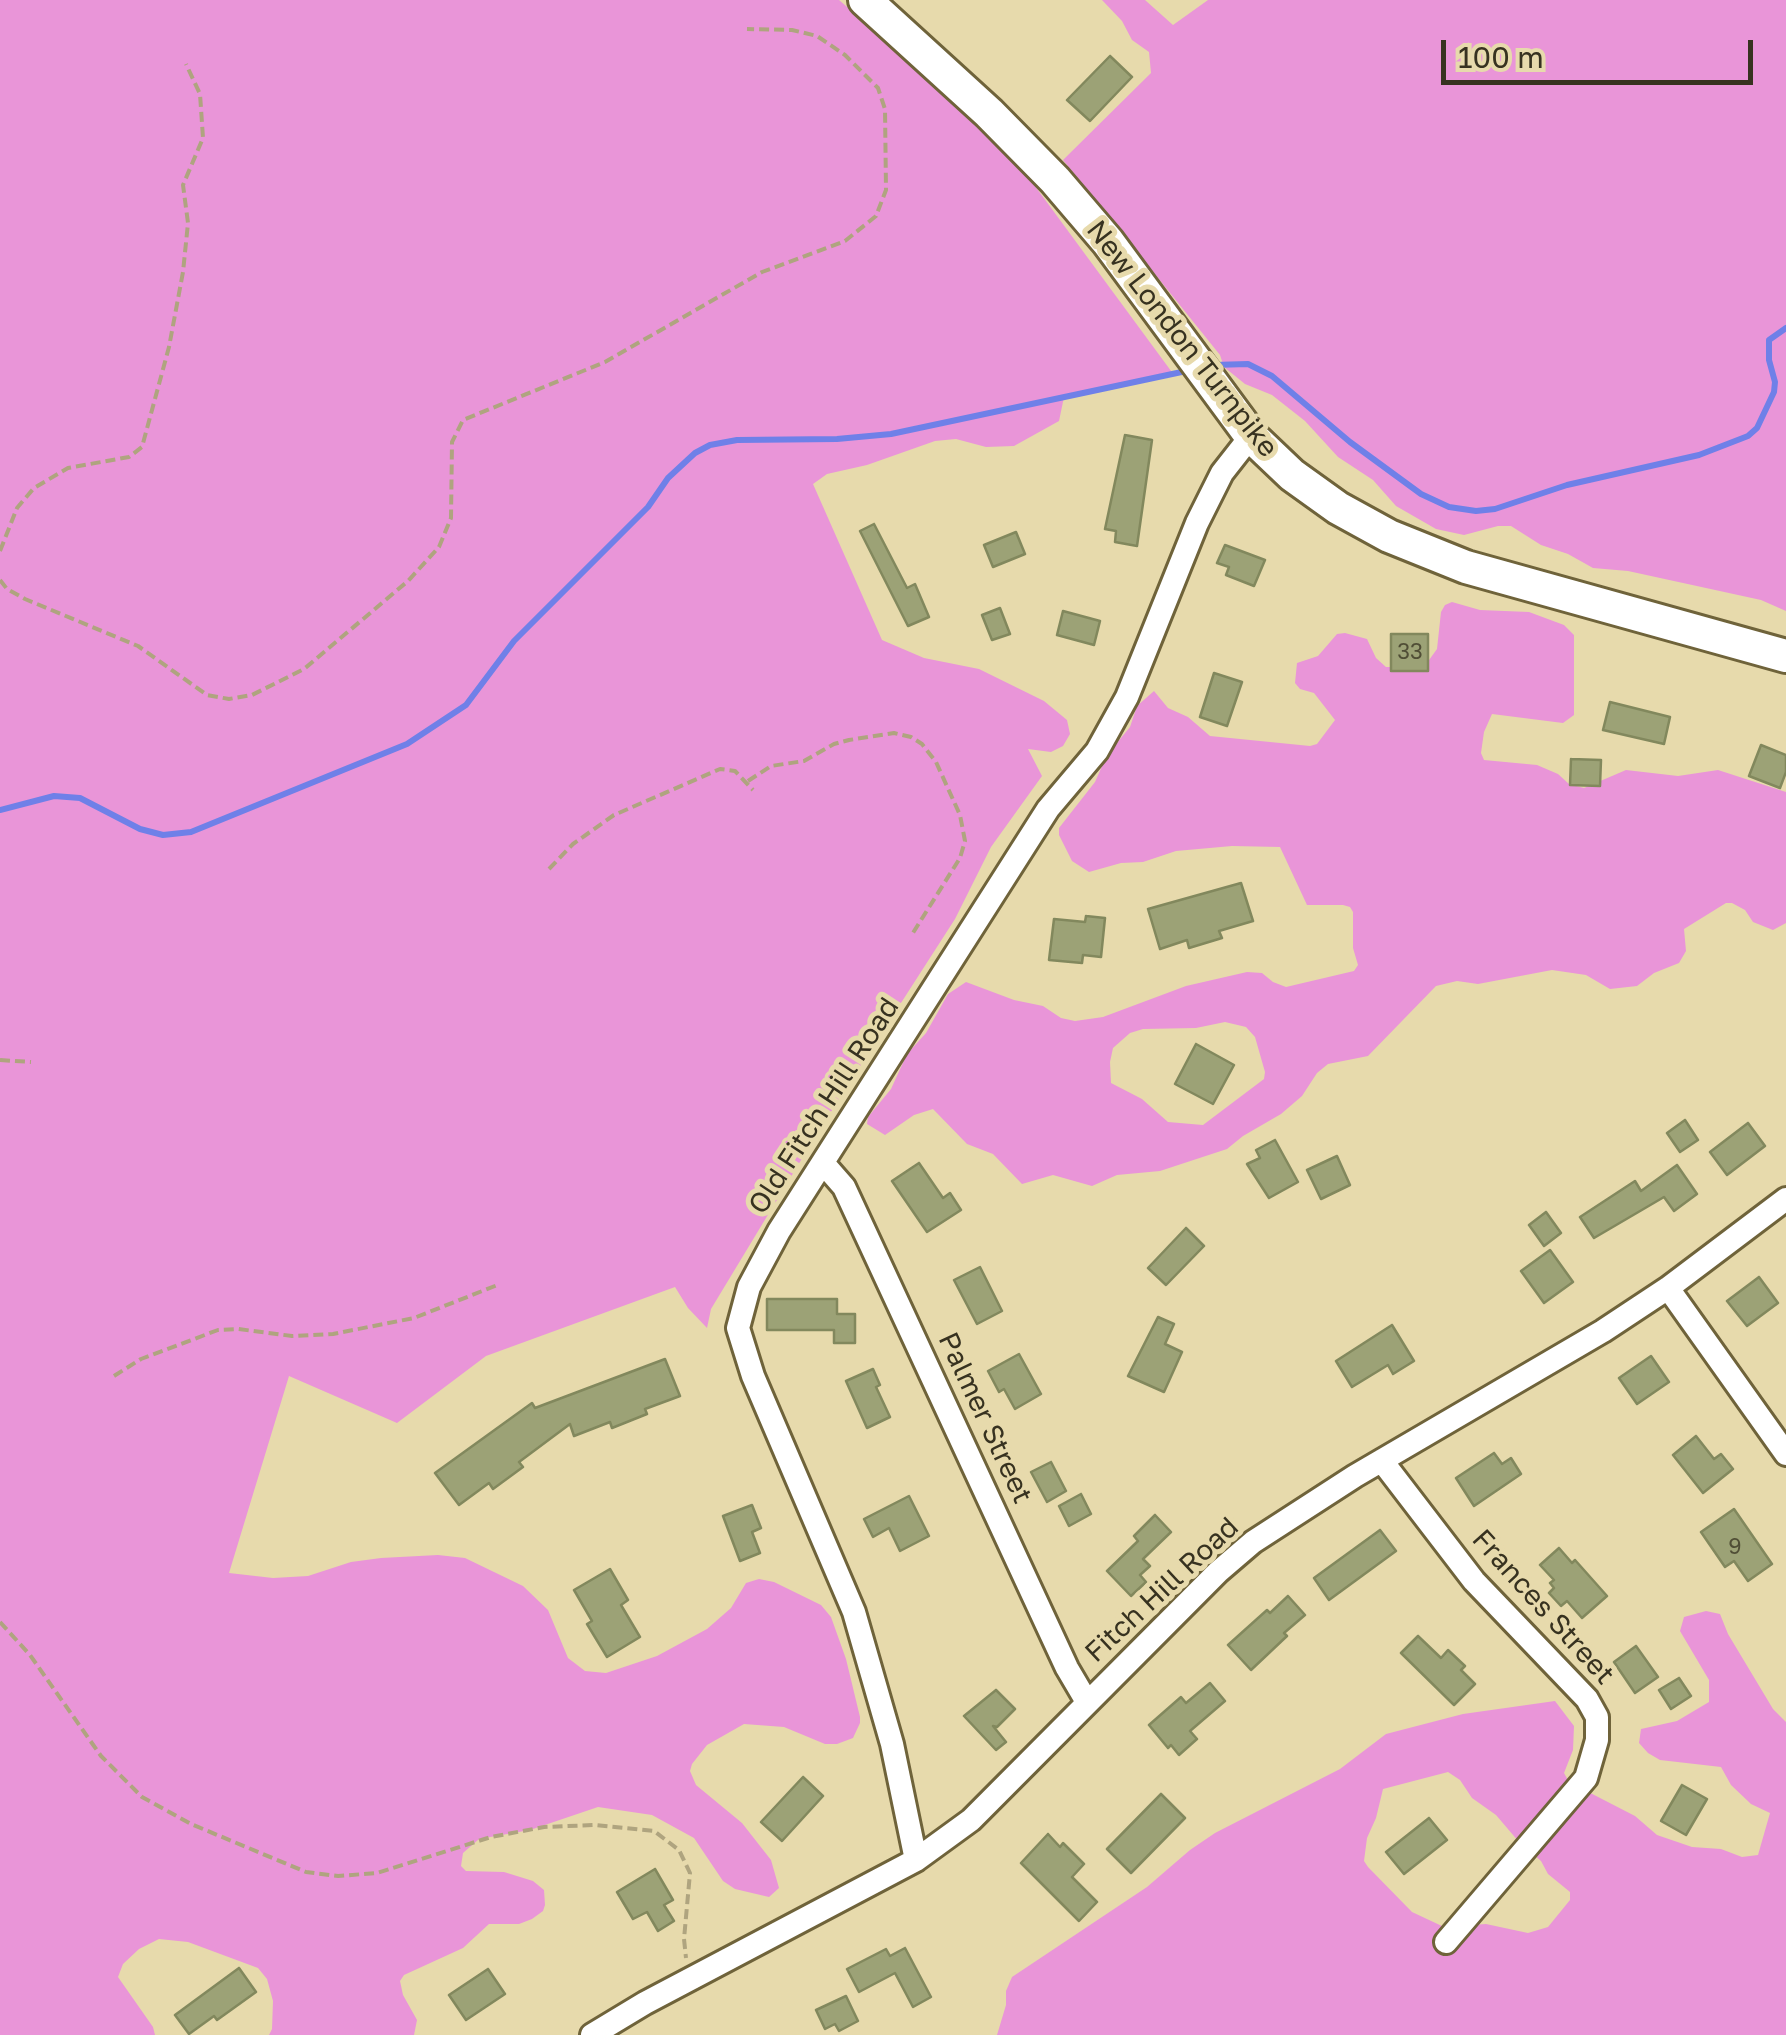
<!DOCTYPE html>
<style>
body{margin:0}
#map{position:relative;width:1786px;height:2035px;overflow:hidden;background:#e7daac;font-family:"Golos Text",sans-serif}
canvas{display:block}
.scale{position:absolute;left:1441px;top:40px;width:312px;height:45px;box-sizing:border-box;border:5px solid #373220;border-top:0;padding-left:12px;font-size:30px;line-height:35px;white-space:nowrap;color:#373220;-webkit-text-stroke:8px #e7daac;paint-order:stroke}
</style>
<div id="map">
<canvas width="1786" height="2035"></canvas>
<div class="scale">100 m</div>
</div>
<script>
const context = document.querySelector('canvas').getContext('2d');
context.lineJoin = 'round';
function fillPath(path, color) { context.fillStyle = color; context.fill(path, 'evenodd'); }
const toPath = rows => new Path2D(rows.map(r => 'M' + r).join(''));
function stroke(path, color, width, dash) { context.strokeStyle = color; context.lineWidth = width; context.lineCap = dash ? 'butt' : 'round'; context.setLineDash(dash || []); context.stroke(path); }
function drawText(font, color, halo, rows, align = 'center') {
  context.font = font + ' "Golos Text",sans-serif'; context.lineWidth = 10; context.setLineDash([]); context.textBaseline = 'middle'; context.strokeStyle = halo; context.fillStyle = color; for (const [text, x, y, turn = 0] of rows) {
    context.save(); context.translate(x, y); context.rotate((+turn || 0) * Math.PI / 180); context.textAlign = isNaN(turn) ? turn : align; if (halo) context.strokeText(text, 0, 0); context.fillText(text, 0, 0); context.restore();
  }
}
fillPath(toPath([
 [0,0,839,0,964,108,1018,163,1174,375,1064,397,1059,421,1014,446,986,447,956,439,935,441,867,465,827,474,813,484,882,640,924,658,979,669,1044,701,1067,720,1070,734,1063,746,1051,752,1028,749,1042,776,991,847,955,919,818,1132,711,1309,707,1328,688,1308,675,1287,486,1356,397,1423,289,1376,229,1573,273,1578,308,1576,351,1562,381,1558,438,1555,465,1558,523,1586,548,1610,568,1658,585,1671,606,1673,657,1656,707,1629,731,1608,746,1583,759,1579,774,1582,821,1605,831,1617,846,1659,860,1717,860,1723,853,1738,837,1744,825,1744,784,1727,744,1724,707,1745,692,1764,690,1771,696,1785,742,1823,771,1860,779,1888,769,1897,735,1889,723,1881,694,1838,652,1815,598,1807,530,1830,479,1839,463,1853,461,1866,466,1871,504,1872,533,1881,544,1890,545,1905,543,1911,532,1919,519,1924,489,1924,463,1948,404,1975,400,1981,403,1995,417,2020,414,2035,269,2035,272,2029,273,2001,267,1979,258,1968,188,1942,159,1939,139,1949,123,1964,118,1977,153,2027,155,2035,0,2035],
 [1102,0,1145,0,1173,25,1208,0,1786,0,1786,611,1761,600,1628,571,1593,568,1568,554,1541,545,1511,526,1498,526,1464,535,1436,529,1396,506,1373,480,1338,457,1305,421,1272,395,1245,384,1224,367,1220,355,1063,160,1151,73,1149,52,1132,40,1122,21],
 [1452,602,1480,610,1529,612,1564,625,1574,635,1574,715,1563,723,1492,714,1484,732,1481,753,1484,760,1537,765,1558,774,1569,784,1584,788,1626,770,1678,776,1718,770,1786,792,1786,923,1773,930,1753,922,1745,910,1732,903,1726,903,1684,929,1686,951,1679,963,1654,973,1637,986,1610,989,1586,975,1552,970,1478,984,1457,981,1436,986,1368,1056,1328,1064,1317,1073,1302,1096,1281,1114,1243,1136,1227,1149,1160,1171,1117,1175,1092,1186,1053,1175,1022,1184,993,1154,967,1144,933,1109,914,1115,885,1135,867,1124,868,1117,891,1089,907,1054,926,1033,948,994,966,982,1014,1000,1043,1006,1061,1018,1075,1021,1103,1017,1186,986,1247,972,1262,973,1273,982,1286,987,1354,971,1358,965,1353,948,1353,912,1350,907,1343,905,1307,905,1280,847,1232,846,1176,851,1143,862,1121,863,1089,872,1072,861,1059,835,1059,828,1095,782,1107,755,1130,727,1137,706,1154,691,1168,708,1188,717,1210,736,1310,746,1317,744,1335,720,1314,693,1300,689,1295,683,1297,663,1318,656,1337,634,1345,633,1367,639,1376,658,1386,667,1424,667,1437,649,1441,612,1445,605],
 [1225,1022,1246,1027,1255,1037,1265,1072,1264,1079,1203,1125,1168,1122,1142,1099,1111,1083,1110,1062,1113,1048,1130,1033,1143,1029,1196,1028],
 [1706,1611,1720,1614,1728,1634,1773,1709,1786,1722,1786,2035,997,2035,1006,2005,1006,1991,1012,1977,1147,1887,1190,1850,1215,1833,1340,1769,1386,1734,1463,1714,1555,1701,1574,1726,1573,1750,1564,1773,1569,1782,1635,1816,1657,1835,1692,1847,1721,1849,1742,1857,1758,1855,1770,1813,1751,1804,1731,1785,1721,1767,1660,1760,1648,1753,1639,1743,1641,1729,1677,1721,1709,1702,1709,1680,1680,1631,1684,1617],
 [1448,1772,1460,1780,1472,1798,1496,1815,1519,1842,1541,1861,1548,1874,1570,1892,1570,1900,1548,1927,1528,1933,1486,1924,1444,1927,1412,1912,1368,1867,1364,1861,1367,1838,1376,1818,1383,1789]
]), '#e995d8');
stroke(toPath([
 [1213,365,1248,364,1272,376,1350,442,1421,494,1449,507,1476,511,1495,509,1567,485,1699,455,1748,436,1757,428,1774,392,1775,382,1769,360,1769,340,1786,328],
 [0,810,54,796,80,798,140,829,163,835,191,832,407,744,466,705,514,641,648,507,668,478,695,453,710,445,737,440,837,439,891,434,1191,370]
]), '#6f80e8', 6);
const building = toPath([
 [1110,56,1132,77,1090,121,1067,100,1110,56],
 [1125,435,1152,440,1137,546,1115,542,1116,531,1105,529,1125,435],
 [874,524,907,588,915,584,929,617,908,626,860,531,874,524],
 [1016,532,1025,554,993,567,984,545,1016,532],
 [1225,545,1265,560,1254,586,1226,575,1229,567,1217,563,1225,545],
 [1000,608,1010,634,992,640,982,615,1000,608],
 [1063,611,1100,621,1094,645,1057,635,1063,611],
 [1391,634,1428,634,1428,671,1391,671,1391,634],
 [1214,673,1242,682,1227,726,1200,717,1214,673],
 [1610,702,1670,717,1664,744,1603,730,1610,702],
 [1761,745,1786,755,1786,772,1780,788,1749,776,1761,745],
 [1571,759,1601,760,1600,786,1570,785,1571,759],
 [1241,883,1253,921,1219,931,1222,938,1189,948,1187,940,1160,949,1148,909,1241,883],
 [1086,916,1105,918,1101,957,1083,955,1082,963,1049,960,1054,919,1085,922,1086,916],
 [1196,1044,1234,1065,1213,1104,1175,1084,1196,1044],
 [1685,1120,1698,1140,1680,1152,1667,1133,1685,1120],
 [1748,1123,1765,1146,1727,1175,1710,1152,1748,1123],
 [1275,1140,1298,1182,1269,1198,1247,1164,1260,1158,1256,1150,1275,1140],
 [1337,1156,1350,1185,1321,1199,1307,1170,1337,1156],
 [919,1163,943,1198,950,1193,961,1210,927,1232,892,1181,919,1163],
 [1677,1165,1697,1194,1674,1211,1664,1197,1594,1238,1580,1217,1635,1181,1641,1191,1677,1165],
 [1546,1212,1561,1233,1544,1246,1529,1225,1546,1212],
 [1186,1228,1204,1246,1166,1285,1148,1268,1186,1228],
 [1550,1250,1573,1282,1544,1303,1521,1271,1550,1250],
 [980,1267,1002,1311,977,1324,954,1280,980,1267],
 [1759,1277,1778,1303,1747,1326,1727,1301,1759,1277],
 [767,1299,837,1299,837,1314,855,1314,855,1343,834,1343,834,1330,767,1330,767,1299],
 [1158,1317,1174,1324,1165,1344,1182,1352,1164,1392,1128,1376,1158,1317],
 [1392,1325,1414,1361,1393,1374,1388,1365,1352,1387,1336,1361,1392,1325],
 [1019,1354,1041,1394,1015,1409,1004,1389,999,1392,988,1371,1019,1354],
 [1651,1356,1669,1382,1637,1404,1619,1378,1651,1356],
 [665,1359,680,1396,645,1409,647,1414,612,1428,610,1422,574,1436,570,1424,519,1462,523,1467,493,1489,489,1483,459,1505,435,1473,532,1403,535,1408,665,1359],
 [873,1369,880,1385,876,1387,890,1417,867,1428,846,1381,873,1369],
 [1696,1436,1714,1459,1721,1454,1733,1469,1703,1493,1673,1455,1696,1436],
 [1494,1453,1502,1464,1511,1458,1521,1474,1474,1506,1456,1478,1494,1453],
 [1051,1462,1066,1491,1047,1502,1031,1472,1051,1462],
 [1081,1494,1091,1514,1069,1526,1059,1506,1081,1494],
 [909,1496,929,1536,900,1551,889,1528,873,1537,864,1519,909,1496],
 [752,1505,761,1528,752,1532,760,1553,740,1561,723,1516,752,1505],
 [1734,1509,1772,1564,1748,1581,1734,1561,1725,1567,1701,1532,1734,1509],
 [1155,1515,1171,1532,1143,1559,1150,1566,1140,1575,1146,1582,1131,1596,1107,1571,1138,1541,1134,1536,1155,1515],
 [1380,1530,1396,1551,1329,1600,1314,1578,1380,1530],
 [1559,1548,1572,1563,1575,1560,1607,1596,1582,1618,1567,1601,1561,1606,1549,1593,1554,1588,1550,1583,1554,1580,1540,1565,1559,1548],
 [610,1569,628,1600,621,1605,640,1637,607,1657,587,1624,592,1621,574,1590,610,1569],
 [1288,1596,1305,1615,1284,1633,1287,1636,1251,1670,1228,1645,1267,1610,1270,1613,1288,1596],
 [1418,1636,1441,1658,1448,1650,1465,1666,1461,1670,1475,1684,1454,1705,1401,1653,1418,1636],
 [1636,1646,1658,1677,1635,1693,1614,1662,1636,1646],
 [1679,1678,1691,1696,1671,1709,1659,1690,1679,1678],
 [1210,1683,1225,1701,1190,1731,1197,1739,1179,1755,1171,1745,1168,1748,1149,1725,1181,1697,1186,1703,1210,1683],
 [996,1690,1015,1709,997,1727,993,1726,1006,1742,996,1750,964,1716,996,1690],
 [803,1777,823,1796,782,1841,761,1822,803,1777],
 [1682,1785,1707,1799,1686,1835,1661,1821,1682,1785],
 [1161,1794,1185,1818,1131,1873,1107,1849,1161,1794],
 [1429,1818,1447,1840,1404,1874,1386,1852,1429,1818],
 [1048,1834,1060,1847,1063,1843,1084,1864,1072,1877,1097,1902,1079,1921,1021,1863,1048,1834],
 [655,1869,673,1900,664,1905,674,1921,658,1931,647,1912,633,1919,617,1892,655,1869],
 [905,1948,931,1997,913,2007,895,1973,859,1992,847,1969,886,1949,890,1956,905,1948],
 [239,1968,256,1992,217,2020,214,2016,189,2034,175,2015,239,1968],
 [488,1969,505,1994,466,2020,449,1995,488,1969],
 [846,1996,858,2021,839,2031,835,2024,825,2029,816,2010,846,1996]
]);
fillPath(building, '#9ca276');
stroke(building, '#82885d', 2.5);
const street = toPath([
 [823,1163,844,1187,1067,1668,1087,1702],
 [1668,1288,1786,1454],
 [1382,1461,1474,1581,1587,1699,1597,1717,1597,1740,1586,1778,1446,1942],
 [916,1860,892,1744,854,1612,753,1376,738,1328,749,1287,779,1231,1048,809,1097,751,1127,697,1197,523,1222,473,1251,436],
 [592,2035,645,2003,916,1860,971,1820,1218,1572,1253,1542,1355,1476,1603,1331,1668,1288,1786,1199]
]);
const secondary = toPath([
 [865,0,989,113,1055,180,1108,242,1251,436,1292,475,1338,508,1389,536,1466,567,1786,656]
]);
stroke(street, '#6f633a', 28);
stroke(secondary, '#6f633a', 38);
stroke(toPath([
 [0,551,17,508,34,488,68,468,129,457,142,447,169,347,183,272,188,223,183,185,203,138,200,94,186,64],
 [0,580,7,589,25,599,138,646,207,695,229,699,252,695,304,669,408,581,439,547,451,518,452,442,463,420,605,362,762,272,845,241,876,216,886,190,885,109,878,88,845,55,817,36,792,30,747,29],
 [748,781,771,766,804,761,834,744,849,740,894,733,911,737,922,744,936,762,960,815,965,841,960,858,911,936],
 [549,869,573,844,614,815,720,769,735,771,753,790],
 [0,1060,31,1062],
 [114,1376,141,1359,218,1330,238,1329,292,1336,333,1334,414,1318,500,1284],
 [0,1622,30,1655,101,1756,142,1797,191,1824,306,1872,338,1876,377,1873,491,1837,544,1827,595,1825,654,1831,679,1850,690,1873,684,1939,686,1958]
]), '#afa47f', 4, [10, 5]);
stroke(street, '#fff', 22);
stroke(secondary, '#fff', 32);
drawText('22px', '#504e36', null, [
 ["33",1410,652],
 ["9",1735,1547]
]);
drawText('28px', '#373220', '#e7daac', [
 ["New London Turnpike",1182,339,52],
 ["Old Fitch Hill Road",824,1106,-57],
 ["Palmer Street",985,1418,65],
 ["Fitch Hill Road",1162,1590,-43],
 ["Frances Street",1543,1607,48]
]);
</script>
